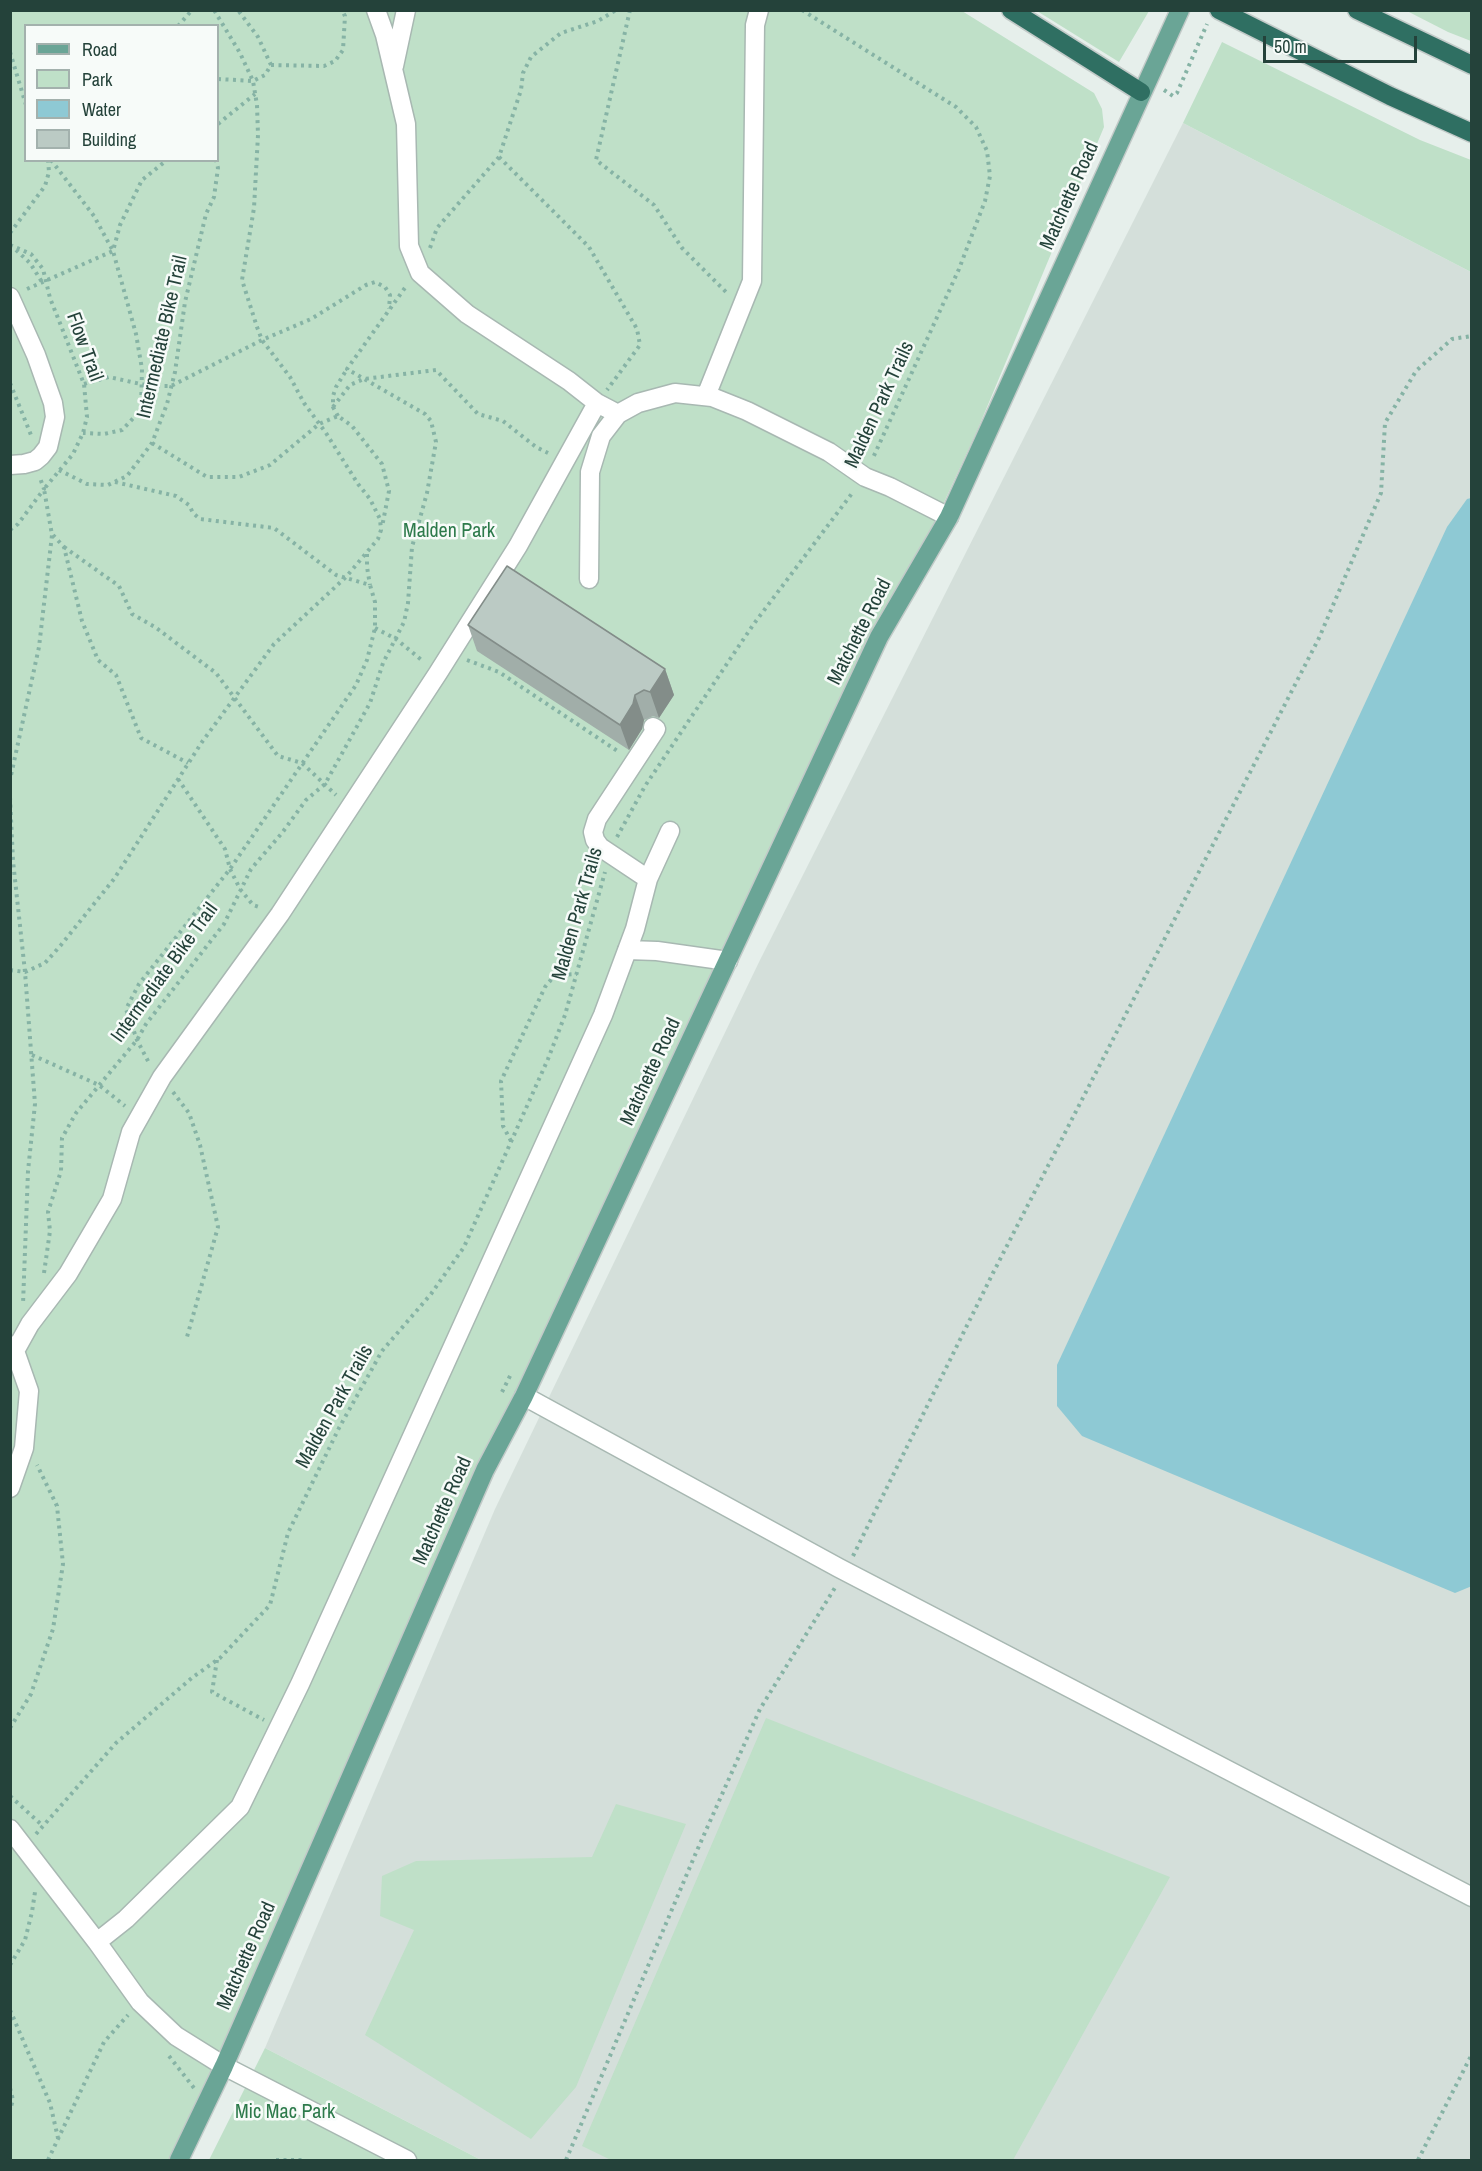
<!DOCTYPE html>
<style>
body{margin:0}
#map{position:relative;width:1482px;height:2171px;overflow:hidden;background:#e6efeb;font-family:"Archivo Narrow",sans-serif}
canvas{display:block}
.frame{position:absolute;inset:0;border:12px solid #24423a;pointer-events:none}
.legend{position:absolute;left:24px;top:24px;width:195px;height:138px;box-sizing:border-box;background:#f7fbf9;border:2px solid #a3b1ad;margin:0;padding:8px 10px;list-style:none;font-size:18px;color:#24423a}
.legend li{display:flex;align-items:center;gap:12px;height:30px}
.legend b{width:30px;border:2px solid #a3b1ad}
.scale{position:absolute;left:1263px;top:36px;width:154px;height:27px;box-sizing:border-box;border:3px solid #24423a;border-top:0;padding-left:8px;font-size:18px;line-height:21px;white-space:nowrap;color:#24423a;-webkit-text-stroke:4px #f7fbf9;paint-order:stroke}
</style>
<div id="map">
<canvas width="1482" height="2171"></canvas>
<div class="frame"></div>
<ul class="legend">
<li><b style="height:8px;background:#6aa596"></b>Road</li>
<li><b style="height:16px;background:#bfe0c8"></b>Park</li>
<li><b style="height:16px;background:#8ec9d4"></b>Water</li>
<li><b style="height:16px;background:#bbcac4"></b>Building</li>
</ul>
<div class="scale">50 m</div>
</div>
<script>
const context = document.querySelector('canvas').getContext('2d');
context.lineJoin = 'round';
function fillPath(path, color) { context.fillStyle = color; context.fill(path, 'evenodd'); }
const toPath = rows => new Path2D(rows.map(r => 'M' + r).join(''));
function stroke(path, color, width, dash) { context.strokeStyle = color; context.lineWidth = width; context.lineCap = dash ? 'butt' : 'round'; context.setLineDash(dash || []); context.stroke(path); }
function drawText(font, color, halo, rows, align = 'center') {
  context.font = font + ' "Archivo Narrow",sans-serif'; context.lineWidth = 5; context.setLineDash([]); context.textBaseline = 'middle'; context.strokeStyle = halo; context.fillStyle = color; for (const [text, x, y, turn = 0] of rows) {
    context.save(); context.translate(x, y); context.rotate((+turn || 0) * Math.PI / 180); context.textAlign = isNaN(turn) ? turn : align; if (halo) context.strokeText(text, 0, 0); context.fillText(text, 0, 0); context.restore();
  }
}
fillPath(toPath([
 [1183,123,1471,272,1471,2160,481,2160,265,2048,495,1509,760,960]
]), '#d4dfda');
fillPath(toPath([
 [11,11,962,11,1094,93,1102,109,1104,127,977,431,177,2160,11,2160],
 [26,26,218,26,218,160,26,160],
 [1037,11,1149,11,1119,62],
 [1407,11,1471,11,1471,41,1448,32],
 [1222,42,1420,140,1471,160,1471,272,1183,123],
 [766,1718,1170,1877,1013,2160,611,2160,582,2146],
 [616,1804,686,1824,576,2087,531,2139,365,2035,414,1930,380,1916,382,1876,416,1861,592,1857],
 [265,2048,481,2160,209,2160]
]), '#bfe0c8');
fillPath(toPath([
 [1471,498,1472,1586,1455,1593,1082,1436,1057,1406,1057,1365,1447,527,1467,499]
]), '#8ec9d4');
const minor = toPath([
 [376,10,385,35,406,124,409,246,420,273,467,314,569,381,597,403],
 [394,66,406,10],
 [10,297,36,355,53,403,55,417,48,447,41,456,35,461,24,464,10,465],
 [706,396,752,281,755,25,759,10],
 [589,579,590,472,601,436,618,414,638,403,675,393,712,397,747,411,829,452,865,477,890,487,949,517],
 [648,879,600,847,595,840,593,832,597,819,656,729,653,727],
 [627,950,657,951,728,961],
 [10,1345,15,1351,29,1391,24,1448,10,1488],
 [15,1351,30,1324,68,1274,112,1199,131,1132,162,1077,280,914,438,673,518,546,597,403,618,414],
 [524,1396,839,1568,1472,1897],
 [10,1829,97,1942,140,2002,176,2036,224,2066,407,2160],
 [97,1942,126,1919,240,1807,300,1684,603,1015,635,929,648,879,670,831]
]);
const major = toPath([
 [179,2160,224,2066,485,1470,524,1396,879,637,949,517,1180,10]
]);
const highway = toPath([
 [1011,10,1141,92],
 [1219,10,1390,96,1472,133],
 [1357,10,1472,65]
]);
stroke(minor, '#a8b8b2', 21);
stroke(major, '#c2cac8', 21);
stroke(highway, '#c2cac8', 21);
stroke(toPath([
 [630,10,596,160,654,205,682,248,727,293],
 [802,10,956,107,976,127,987,151,990,176,985,201,959,269,872,460],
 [178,26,192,10],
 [10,52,26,105],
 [271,65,324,66,335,61,343,50,345,16,342,10],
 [218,79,253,81,265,75,271,65,258,37,238,10],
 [1164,90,1173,96,1177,93,1207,24],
 [218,124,255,94],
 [499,157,589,247,637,329,640,345,607,390],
 [51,160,94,216,113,251,136,334,142,369,141,410,122,430,104,434,83,433],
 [10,233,45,186,49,172,48,160],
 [10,245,31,254,43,269,50,298,84,384,87,417,83,433,73,454,44,489,52,535,39,647,10,780],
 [430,248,437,228,499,157,521,90,523,73,531,57,561,33,598,21,616,10],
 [16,250,30,263,42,282],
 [27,289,113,251,120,225,142,180,167,160],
 [10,383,31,435],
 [84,384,109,377,150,386,171,386,262,340,311,319,366,285,375,282,385,287,390,295,389,309],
 [333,407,350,385,364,379,436,370,478,414,503,421,536,447,548,453],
 [338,416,333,407,333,396,336,387,347,369],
 [152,443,207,477,239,477,270,465,319,424,338,416,352,426,382,464,389,491,382,527],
 [59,470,87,484,108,485,127,476,152,443,167,404,175,372,185,302,206,214,214,197,218,168,216,160],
 [115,482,176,496,189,505,193,513,200,519,274,528,336,575,370,585,375,602,375,628,367,660,356,685,230,869,139,984,126,1009,137,1040,149,1063],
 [10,530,18,524,44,489,40,478],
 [53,535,64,547,82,621,98,660,116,675,141,738,188,763],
 [64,547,119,586,132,614,155,627,216,673,278,756,302,763,336,795],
 [367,554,367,567,370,585],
 [375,628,396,639,424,662],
 [467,660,499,672,619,752],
 [178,779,225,849,230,869,240,889,253,905,262,908],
 [10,797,13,861,25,972,35,1104,28,1171,23,1304],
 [617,837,645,786,753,625,853,492],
 [10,970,25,972,45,963,61,945,114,879,202,742,274,644,346,577,378,539,381,530,380,519,370,499,358,484,326,433,304,403,290,377,262,340,257,327,242,280,254,208,258,135,257,105,253,81,240,53,214,10],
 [32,1055,99,1085,125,1106],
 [173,1092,189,1113,200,1145,218,1227,187,1337],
 [511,1141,503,1126,501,1081,545,987,555,975,577,974],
 [44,1273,50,1231,48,1212,61,1171,62,1138,76,1113,137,1040,146,1024,224,924,251,869,282,833,306,800,325,784,370,703,383,663,404,622,408,603,412,547,427,493,436,442,431,421,425,414,347,369,407,285],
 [502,1392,512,1372],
 [853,1556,993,1273,1319,638,1381,493,1385,423,1416,371,1452,339,1472,336],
 [217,1660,212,1692,264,1720],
 [10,1728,31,1694,53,1629,63,1564,57,1506,37,1465],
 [10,1796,43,1826],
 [36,1834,116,1743,193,1677,220,1658,270,1605,288,1533,339,1428,382,1351,431,1294,464,1247,548,1059,565,1015,605,872],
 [10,1965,25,1940,32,1912,35,1892],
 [10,2010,50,2103,58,2138],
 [169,2056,194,2088],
 [10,2088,13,2100,10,2110],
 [48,2160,104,2042,128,2015],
 [276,2160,302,2160],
 [566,2160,695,1855,760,1709,836,1586],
 [1418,2160,1472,2054]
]), '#86b3a5', 4, [3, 4.5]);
stroke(minor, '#fff', 18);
stroke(major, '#6aa596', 18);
stroke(highway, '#2f6f62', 18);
fillPath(toPath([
 [468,625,665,669,674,695,659,718,653,716,644,720,642,729,629,750,477,651]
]), '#a1aea9');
fillPath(toPath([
 [665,669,674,695,659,718,650,692],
 [635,695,644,720,642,729,629,750,620,725]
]), '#838d89');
const building = toPath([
 [507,566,665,669,650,692,644,690,635,695,633,704,620,725,468,625,507,566]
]);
fillPath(building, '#bbcac4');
stroke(building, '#838d89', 1.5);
drawText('20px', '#24423a', '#f7fbf9', [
 ["Matchette Road",1070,196,-66],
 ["Intermediate Bike Trail",163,337,-77],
 ["Flow Trail",84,347,70],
 ["Malden Park Trails",880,405,-65],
 ["Matchette Road",860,632,-63],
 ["Malden Park Trails",578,914,-74],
 ["Intermediate Bike Trail",165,973,-54],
 ["Matchette Road",651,1072,-65],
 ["Malden Park Trails",335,1407,-61],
 ["Matchette Road",443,1511,-66],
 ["Matchette Road",247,1956,-66]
]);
drawText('20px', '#2d7a4b', '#f7fbf9', [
 ["Malden Park",449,532],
 ["Mic Mac Park",285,2113]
]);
</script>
